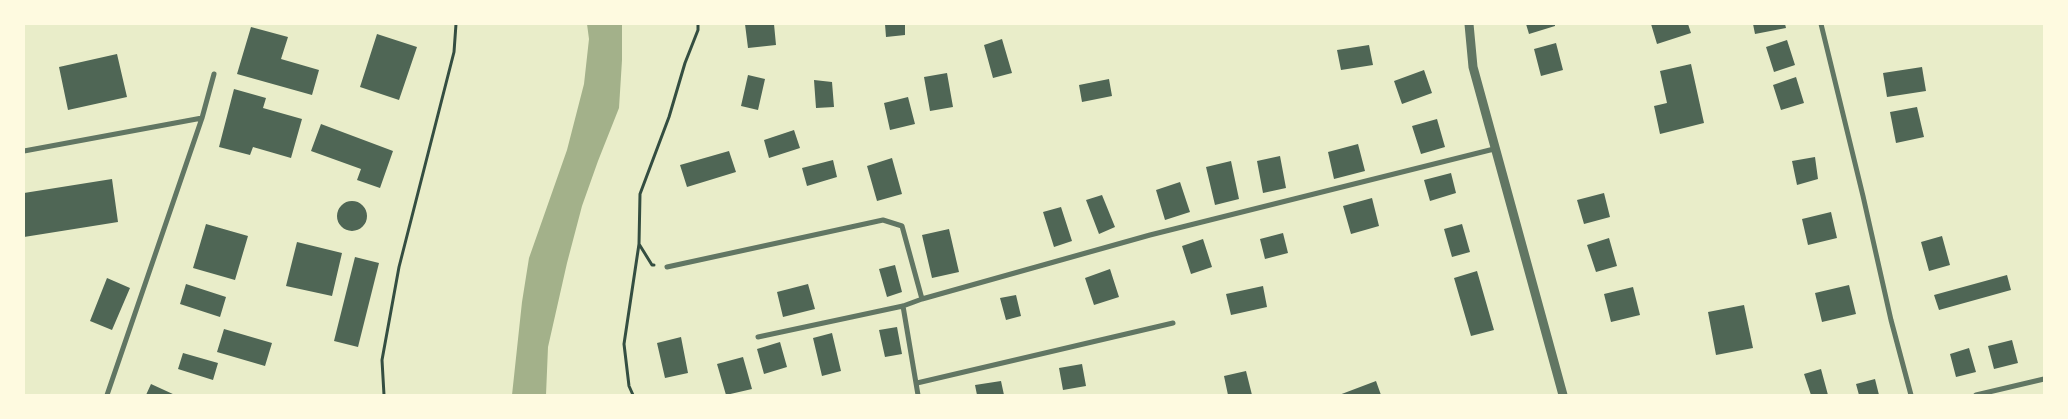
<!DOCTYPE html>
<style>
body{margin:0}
#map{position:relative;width:2068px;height:419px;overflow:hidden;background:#e9edc9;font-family:Rubik,sans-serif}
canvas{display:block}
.frame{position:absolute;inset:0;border:25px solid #fefae0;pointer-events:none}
</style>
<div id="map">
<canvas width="2068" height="419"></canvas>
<div class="frame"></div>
</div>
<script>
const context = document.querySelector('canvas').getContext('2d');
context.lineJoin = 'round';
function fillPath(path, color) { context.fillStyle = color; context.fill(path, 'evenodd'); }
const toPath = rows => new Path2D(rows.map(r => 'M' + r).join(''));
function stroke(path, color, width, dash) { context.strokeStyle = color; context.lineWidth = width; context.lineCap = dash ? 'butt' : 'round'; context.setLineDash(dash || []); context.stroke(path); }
fillPath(toPath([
 [587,24,622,24,622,60,619,108,598,161,582,206,567,263,548,347,546,395,512,395,522,302,529,258,567,150,584,84,589,39]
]), '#a3b18a');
fillPath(toPath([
 [745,24,774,24,776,45,748,48],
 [885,24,905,24,905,35,886,37],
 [1526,24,1555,24,1555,26,1529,34],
 [1651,24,1688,24,1691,33,1657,44],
 [1753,24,1785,24,1786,28,1755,34],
 [251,27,288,37,281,59,319,70,312,95,237,74],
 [377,34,417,47,399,100,360,87],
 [1002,39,1012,73,993,78,984,45],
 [1787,40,1795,65,1774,72,1766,47],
 [1556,43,1563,70,1541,76,1534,49],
 [1369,45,1373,65,1341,70,1337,50],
 [117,54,127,97,68,110,59,67],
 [1691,64,1704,123,1660,134,1654,106,1667,103,1660,71],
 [1922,67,1926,91,1887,97,1883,73],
 [1424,70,1432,93,1402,104,1394,81],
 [947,73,953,107,930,111,924,77],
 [748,75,765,79,758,110,741,106],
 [1796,77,1804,103,1781,110,1773,85],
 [1109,79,1112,96,1082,102,1079,85],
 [814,80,832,82,834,107,816,108],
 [234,89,266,98,263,108,302,119,291,158,253,147,250,155,219,147],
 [908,97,915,124,890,130,884,103],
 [1917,107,1924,137,1896,143,1890,112],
 [1437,119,1445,147,1421,154,1412,126],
 [321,124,393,151,380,188,357,180,361,169,311,151],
 [794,130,800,148,769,158,764,140],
 [1358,144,1365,171,1334,179,1328,152],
 [729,151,736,172,687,187,680,165],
 [1280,156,1286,188,1263,193,1257,161],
 [1815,157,1818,179,1797,185,1792,161],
 [892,158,902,194,877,201,867,166],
 [833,160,837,177,807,186,802,168],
 [1231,161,1239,199,1215,205,1206,167],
 [1451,173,1456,193,1430,201,1424,180],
 [112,179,118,222,24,237,24,193],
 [1180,182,1190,212,1165,220,1156,190],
 [1604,193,1610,217,1584,224,1577,200],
 [1102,195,1115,227,1099,234,1086,200],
 [1372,198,1379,226,1351,234,1343,206],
 '337 216a15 15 0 1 1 30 0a15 15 0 1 1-30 0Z',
 [1061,207,1072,241,1054,247,1043,212],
 [1831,212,1837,238,1808,245,1802,219],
 [206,224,248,236,235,280,193,268],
 [1462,224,1470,252,1452,257,1444,229],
 [949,229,959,272,932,278,922,235],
 [1283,233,1288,253,1265,259,1260,239],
 [1942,236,1950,265,1929,271,1921,242],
 [1609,238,1617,266,1596,272,1587,245],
 [1203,239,1212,267,1191,274,1182,246],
 [297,242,342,253,332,296,286,286],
 [355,257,379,263,358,347,334,341],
 [895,265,902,292,887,297,879,269],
 [1110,269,1119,297,1094,305,1085,278],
 [1477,271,1494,330,1471,336,1454,278],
 [2007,275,2011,290,1939,310,1934,295],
 [107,278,130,288,112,330,90,321],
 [186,284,226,297,220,317,180,304],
 [808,284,815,309,783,317,777,292],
 [1849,285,1856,314,1822,322,1815,293],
 [1263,286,1267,307,1231,315,1226,294],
 [1633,287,1640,315,1611,322,1604,294],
 [1016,295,1021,316,1006,320,1000,298],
 [1744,305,1753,348,1716,355,1708,312],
 [897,327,902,354,885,357,879,330],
 [224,329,272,343,265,366,217,352],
 [832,333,841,371,822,376,813,338],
 [681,337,688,373,665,378,657,343],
 [2012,340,2018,363,1994,369,1988,346],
 [780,342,787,367,764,374,757,349],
 [1969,348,1976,372,1956,377,1950,354],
 [183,353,218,363,213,380,178,369],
 [743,357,752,389,726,395,717,364],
 [1082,364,1086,386,1063,390,1059,368],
 [1821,369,1828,395,1811,395,1804,374],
 [1246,371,1252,395,1228,395,1224,376],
 [1875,379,1879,395,1859,395,1856,384],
 [1001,381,1004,395,977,395,975,385],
 [1376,381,1381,395,1339,395],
 [151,384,175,395,146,395]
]), '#4f6655');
stroke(toPath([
 [639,244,652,265,654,265],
 [384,395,382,360,399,267,454,52,456,24],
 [633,395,629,386,624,344,639,244,640,194,669,117,685,63,698,30,698,24]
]), '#344e41', 3);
stroke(toPath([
 [1821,24,1863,196,1891,320,1911,395],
 [24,151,202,118],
 [667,267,883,220,902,226,922,299],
 [903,306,918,395],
 [758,337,903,306,922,299,1150,235,1494,149],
 [917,383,1173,323],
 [107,395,202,118,214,74],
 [1976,395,2044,379]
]), '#617663', 5);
stroke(toPath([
 [1469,24,1473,67,1563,395]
]), '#617663', 9);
</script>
